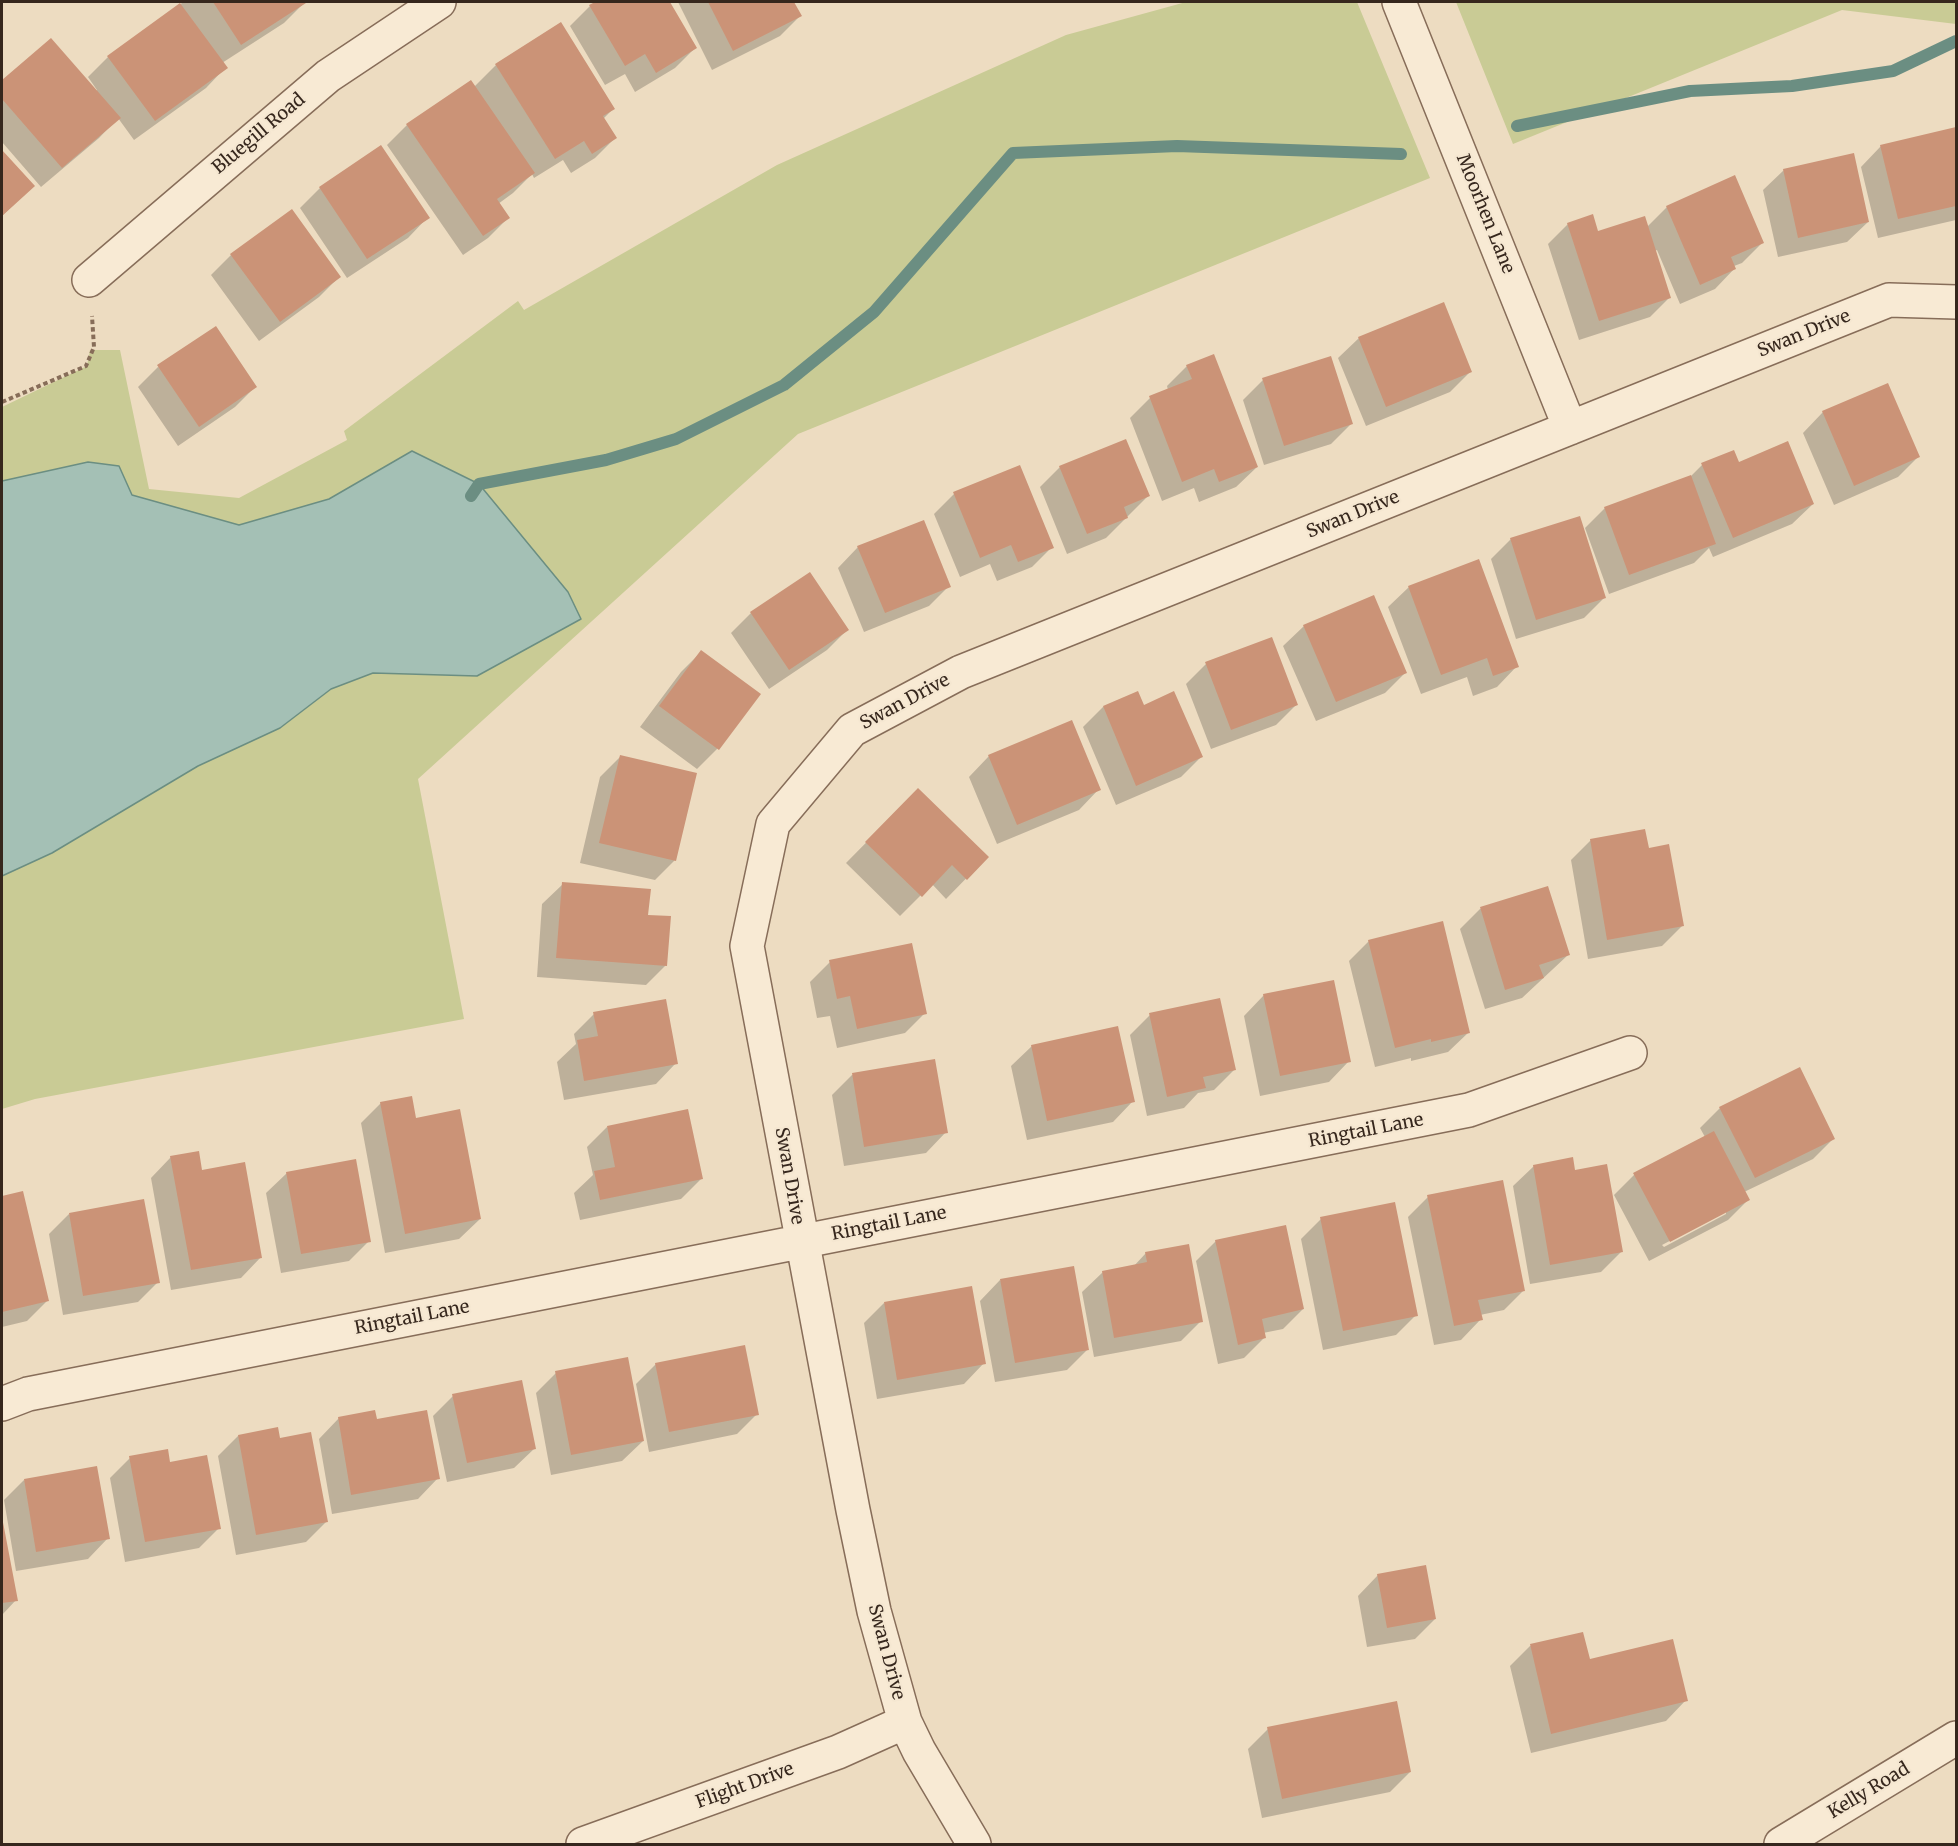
<!DOCTYPE html>
<style>
body{margin:0}
#map{position:relative;width:1958px;height:1846px;overflow:hidden;background:#eddcc1;font-family:Merriweather,serif}
canvas{display:block}
.frame{position:absolute;inset:0;border:3px solid #36271d;pointer-events:none}
</style>
<div id="map">
<canvas width="1958" height="1846"></canvas>
<div class="frame"></div>
</div>
<script>
const context = document.querySelector('canvas').getContext('2d');
context.lineJoin = 'round';
function fillPath(path, color) { context.fillStyle = color; context.fill(path, 'evenodd'); }
const toPath = rows => new Path2D(rows.map(r => 'M' + r).join(''));
function stroke(path, color, width, dash) { context.strokeStyle = color; context.lineWidth = width; context.lineCap = dash ? 'butt' : 'round'; context.setLineDash(dash || []); context.stroke(path); }
function drawText(font, color, halo, rows, align = 'center') {
  context.font = font + ' Merriweather,serif'; context.lineWidth = 4.5; context.setLineDash([]); context.textBaseline = 'middle'; context.strokeStyle = halo; context.fillStyle = color; for (const [text, x, y, turn = 0] of rows) {
    context.save(); context.translate(x, y); context.rotate((+turn || 0) * Math.PI / 180); context.textAlign = isNaN(turn) ? turn : align; if (halo) context.strokeText(text, 0, 0); context.fillText(text, 0, 0); context.restore();
  }
}
fillPath(toPath([
 [1186,2,1357,2,1430,178,798,434,418,779,464,1019,35,1099,2,1109,2,876,52,853,198,766,280,728,331,689,373,673,477,676,412,451,329,499,239,526,132,495,88,462,2,481,2,407,87,366,90,350,120,350,149,489,239,498,347,440,344,431,518,301,524,310,777,165,1066,35],
 [1456,2,1956,2,1956,24,1842,10,1513,144]
]), '#c9cb95');
const water = toPath([
 [412,451,479,484,568,592,581,619,477,676,373,673,331,689,280,728,198,766,52,853,2,876,2,481,88,462,119,466,132,495,239,525,329,499,412,451]
]);
fillPath(water, '#a4c0b5');
stroke(water, '#6b8e82', 1.5);
fillPath(toPath([
 [180,2,304,3,284,23,222,63,226,67,206,88,134,140,118,118,99,138,41,187,2,142,2,82,51,40,96,91,97,90,88,77,108,57,182,3],
 [597,2,668,2,696,47,675,68,635,92,625,74,605,85,570,26,590,6],
 [678,2,793,2,800,16,780,36,712,70],
 [496,65,613,109,603,119,615,138,595,158,571,173,563,160,534,178,532,174,513,193,498,204,508,218,488,238,463,255,387,145,407,125,474,87],
 [1956,129,1956,220,1878,238,1861,167,1881,146],
 [2,152,33,186,2,216],
 [1784,170,1868,222,1847,242,1778,257,1763,190],
 [320,188,428,217,408,238,347,278,300,208],
 [1667,207,1762,243,1742,263,1734,266,1735,268,1715,289,1680,304,1657,250,1655,251,1670,297,1650,317,1579,340,1548,244,1568,224,1597,233,1647,227],
 [231,255,339,277,319,297,259,341,211,275],
 [1359,338,1470,372,1450,392,1366,426,1338,358],
 [1187,366,1257,467,1236,487,1199,502,1194,488,1162,501,1130,418,1150,398,1168,390,1167,386],
 [158,367,255,387,235,407,178,446,138,387],
 [1263,380,1351,424,1331,444,1264,465,1243,400],
 [1823,412,1918,457,1898,477,1834,505,1803,433],
 [1739,464,1813,504,1792,524,1713,557,1709,548,1694,563,1609,594,1585,528,1605,508,1690,477,1702,465],
 [1019,467,1052,547,1032,567,997,581,990,564,960,577,934,514,954,494],
 [1060,467,1148,496,1106,538,1067,554,1040,487],
 [1511,539,1604,598,1584,618,1516,639,1491,559],
 [858,547,949,586,929,606,864,632,838,568],
 [1409,587,1517,666,1497,687,1473,696,1467,677,1421,694,1388,607],
 [751,613,847,630,827,650,769,689,731,633],
 [1304,626,1405,673,1385,693,1316,721,1283,646],
 [701,652,759,694,717,749,697,769,640,727,681,672],
 [1206,664,1296,705,1276,725,1211,749,1186,684],
 [1137,693,1143,707,1201,757,1181,777,1116,805,1083,727,1103,707],
 [989,756,1099,789,1079,810,997,844,969,777],
 [620,757,675,860,655,880,580,863,600,777],
 [918,790,987,857,946,899,932,884,900,916,846,863],
 [1591,840,1647,849,1682,926,1662,946,1588,959,1571,860],
 [563,884,647,916,666,965,646,985,537,977,542,904],
 [1547,888,1568,955,1522,998,1485,1009,1460,929,1480,909],
 [1369,941,1469,1032,1448,1052,1411,1061,1411,1058,1375,1067,1349,961],
 [830,962,925,1013,905,1033,837,1048,830,1016,817,1018,810,982],
 [1264,995,1349,1061,1329,1082,1260,1096,1244,1016],
 [594,1014,676,1063,656,1084,564,1100,557,1062,576,1044,574,1034],
 [1150,1015,1234,1070,1214,1090,1198,1093,1184,1108,1147,1116,1130,1035],
 [1032,1046,1133,1101,1113,1122,1027,1140,1011,1066],
 [934,1061,946,1132,926,1153,844,1166,832,1095,852,1075],
 [381,1103,414,1119,480,1219,459,1239,385,1253,361,1123],
 [1720,1108,1834,1138,1813,1159,1744,1192,1748,1200,1728,1220,1649,1261,1614,1195,1634,1175,1705,1137,1700,1128],
 [1726,1211,1726,1214,1664,1247,1662,1245],
 [607,1127,701,1179,681,1199,580,1220,574,1193,593,1175,587,1147],
 [171,1157,201,1172,261,1257,241,1278,171,1290,151,1178],
 [1534,1166,1621,1252,1601,1272,1530,1284,1513,1186],
 [287,1173,369,1241,349,1261,281,1273,266,1193],
 [22,1193,47,1301,27,1321,2,1327,2,1198],
 [1428,1197,1524,1290,1504,1310,1480,1315,1481,1319,1461,1340,1434,1345,1408,1217],
 [69,1214,158,1282,138,1302,63,1315,49,1234],
 [1321,1219,1416,1315,1396,1335,1323,1350,1301,1239],
 [1216,1241,1303,1309,1283,1329,1263,1333,1264,1338,1244,1358,1218,1364,1196,1261],
 [1146,1253,1201,1321,1181,1341,1094,1357,1082,1292,1103,1272,1133,1267],
 [1000,1280,1088,1349,1067,1370,995,1382,980,1301],
 [884,1303,984,1363,964,1384,877,1399,864,1323],
 [656,1364,757,1414,737,1434,649,1452,636,1384],
 [556,1373,643,1441,622,1461,551,1475,536,1393],
 [453,1396,535,1448,514,1468,447,1482,433,1416],
 [339,1418,376,1421,438,1478,418,1499,332,1514,319,1439],
 [238,1436,279,1440,326,1522,306,1542,236,1555,218,1456],
 [130,1458,169,1464,219,1528,199,1548,125,1562,110,1478],
 [24,1480,108,1538,88,1559,16,1571,4,1500],
 [2,1519,16,1600,2,1615],
 [1378,1575,1435,1619,1415,1639,1367,1647,1358,1596],
 [1582,1634,1589,1661,1686,1700,1666,1721,1531,1753,1510,1666,1530,1646],
 [1268,1729,1410,1772,1390,1792,1262,1818,1248,1749]
]), '#0003');
stroke(toPath([
 [1517,126,1690,91,1792,86,1893,71,1956,41],
 [471,496,479,484,606,460,676,439,784,385,874,312,1013,153,1177,146,1401,154]
]), '#6b8e82', 12);
fillPath(toPath([
 [213,2,305,2,306,3,241,45],
 [595,2,670,2,697,48,656,73,645,54,625,66,589,5],
 [708,2,794,2,802,16,733,51],
 [180,3,228,68,155,121,107,56],
 [561,22,615,109,603,116,617,138,592,154,584,141,555,159,495,64],
 [51,38,121,118,62,168,2,99,2,80],
 [471,80,535,173,497,199,510,218,483,236,406,124],
 [1956,127,1956,206,1898,219,1880,145],
 [381,145,430,218,367,259,319,187],
 [2,150,35,186,2,216],
 [1854,153,1869,222,1798,238,1783,169],
 [1735,175,1764,243,1731,257,1736,269,1700,285,1666,206],
 [292,209,341,277,280,322,230,254],
 [1593,214,1598,231,1645,216,1671,298,1599,321,1567,223],
 [1444,302,1472,372,1386,407,1358,337],
 [216,326,257,387,199,427,157,365],
 [1214,354,1258,467,1219,482,1214,469,1182,482,1149,396,1192,379,1186,365],
 [1331,356,1353,424,1284,446,1262,378],
 [1888,383,1920,457,1854,486,1822,411],
 [1126,439,1150,496,1124,507,1128,518,1087,534,1059,466],
 [1788,441,1814,504,1733,538,1701,463,1734,450,1739,462],
 [1020,465,1054,548,1018,562,1011,545,980,558,953,492],
 [1691,475,1716,544,1629,575,1604,507],
 [1580,516,1606,598,1536,620,1510,538],
 [924,520,951,587,885,613,857,546],
 [1479,559,1519,667,1493,676,1487,658,1441,675,1408,586],
 [810,572,849,630,789,670,750,612],
 [1374,595,1407,673,1336,702,1303,625],
 [1272,637,1298,705,1231,730,1205,662],
 [701,650,761,694,719,750,659,706],
 [1138,691,1144,705,1174,691,1203,757,1136,786,1103,706],
 [1072,720,1101,790,1017,825,988,755],
 [620,755,697,773,676,861,599,843],
 [918,788,989,857,967,880,952,865,922,897,865,842],
 [1645,829,1649,848,1669,844,1684,926,1607,940,1590,839],
 [562,882,651,889,648,915,671,916,667,966,556,958],
 [1548,886,1570,955,1539,965,1544,978,1505,990,1480,907],
 [1443,921,1470,1033,1431,1042,1431,1039,1395,1048,1368,940],
 [912,943,927,1014,857,1029,850,996,837,999,829,960],
 [1334,980,1351,1062,1280,1076,1263,994],
 [1220,998,1236,1070,1203,1077,1206,1088,1167,1097,1149,1013],
 [666,999,678,1064,584,1081,577,1040,598,1036,593,1012],
 [1118,1026,1135,1102,1047,1121,1031,1045],
 [935,1059,948,1133,864,1147,852,1073],
 [1800,1067,1835,1139,1755,1178,1719,1107],
 [412,1096,416,1118,460,1109,481,1219,405,1234,380,1102],
 [688,1109,703,1179,600,1200,594,1171,615,1167,607,1126],
 [1714,1131,1750,1200,1670,1242,1633,1173],
 [199,1151,202,1170,245,1162,262,1258,191,1270,170,1156],
 [1573,1157,1575,1170,1607,1164,1623,1252,1550,1265,1533,1165],
 [356,1159,371,1242,301,1254,286,1172],
 [1503,1180,1525,1291,1478,1300,1483,1320,1454,1326,1427,1195],
 [23,1191,49,1301,2,1312,2,1196],
 [144,1199,160,1283,83,1296,69,1213],
 [1395,1202,1418,1316,1343,1331,1320,1217],
 [1286,1225,1304,1309,1262,1319,1266,1338,1238,1345,1215,1240],
 [1189,1244,1203,1322,1114,1338,1102,1271,1147,1262,1145,1252],
 [1074,1266,1089,1350,1015,1363,1000,1279],
 [972,1286,986,1364,897,1380,884,1302],
 [745,1345,759,1415,669,1432,655,1363],
 [628,1357,644,1441,571,1455,555,1371],
 [522,1380,536,1449,467,1463,452,1394],
 [375,1410,377,1419,427,1410,440,1479,351,1495,338,1417],
 [278,1427,280,1438,311,1432,328,1522,256,1535,238,1435],
 [168,1449,170,1462,207,1455,221,1529,145,1542,129,1456],
 [97,1466,110,1539,36,1552,24,1479],
 [2,1517,18,1601,2,1603],
 [1426,1565,1436,1619,1387,1628,1377,1574],
 [1583,1632,1590,1659,1673,1639,1688,1701,1551,1734,1530,1644],
 [1397,1701,1411,1772,1282,1799,1267,1727]
]), '#cb9377');
const minor = toPath([
 [1399,2,1570,428],
 [89,280,328,76,439,2],
 [2,1404,28,1394,1469,1110,1630,1053],
 [583,1844,838,1752,905,1722],
 [974,1844,919,1751,905,1722,874,1611,853,1510,747,946,773,824,852,730,961,672,1889,300,1956,302]
]);
const tertiary = toPath([
 [1781,1844,1956,1738]
]);
stroke(minor, '#876d59', 36);
stroke(tertiary, '#876d59', 36);
stroke(toPath([
 [2,402,86,366,94,347,92,316]
]), '#876d59', 4, [4.5, 3]);
stroke(minor, '#f8ead4', 33);
stroke(tertiary, '#f8ead4', 33);
drawText('18px', '#36271d', '#f5e7d1', [
 ["Bluegill Road",259,134,-40],
 ["Moorhen Lane",1485,214,68],
 ["Swan Drive",1804,334,-22],
 ["Swan Drive",1353,515,-22],
 ["Swan Drive",905,702,-28],
 ["Ringtail Lane",1366,1131,-11],
 ["Swan Drive",789,1176,80],
 ["Ringtail Lane",889,1224,-11],
 ["Ringtail Lane",412,1318,-11],
 ["Swan Drive",886,1652,75],
 ["Flight Drive",745,1786,-20],
 ["Kelly Road",1869,1791,-31]
]);
</script>
